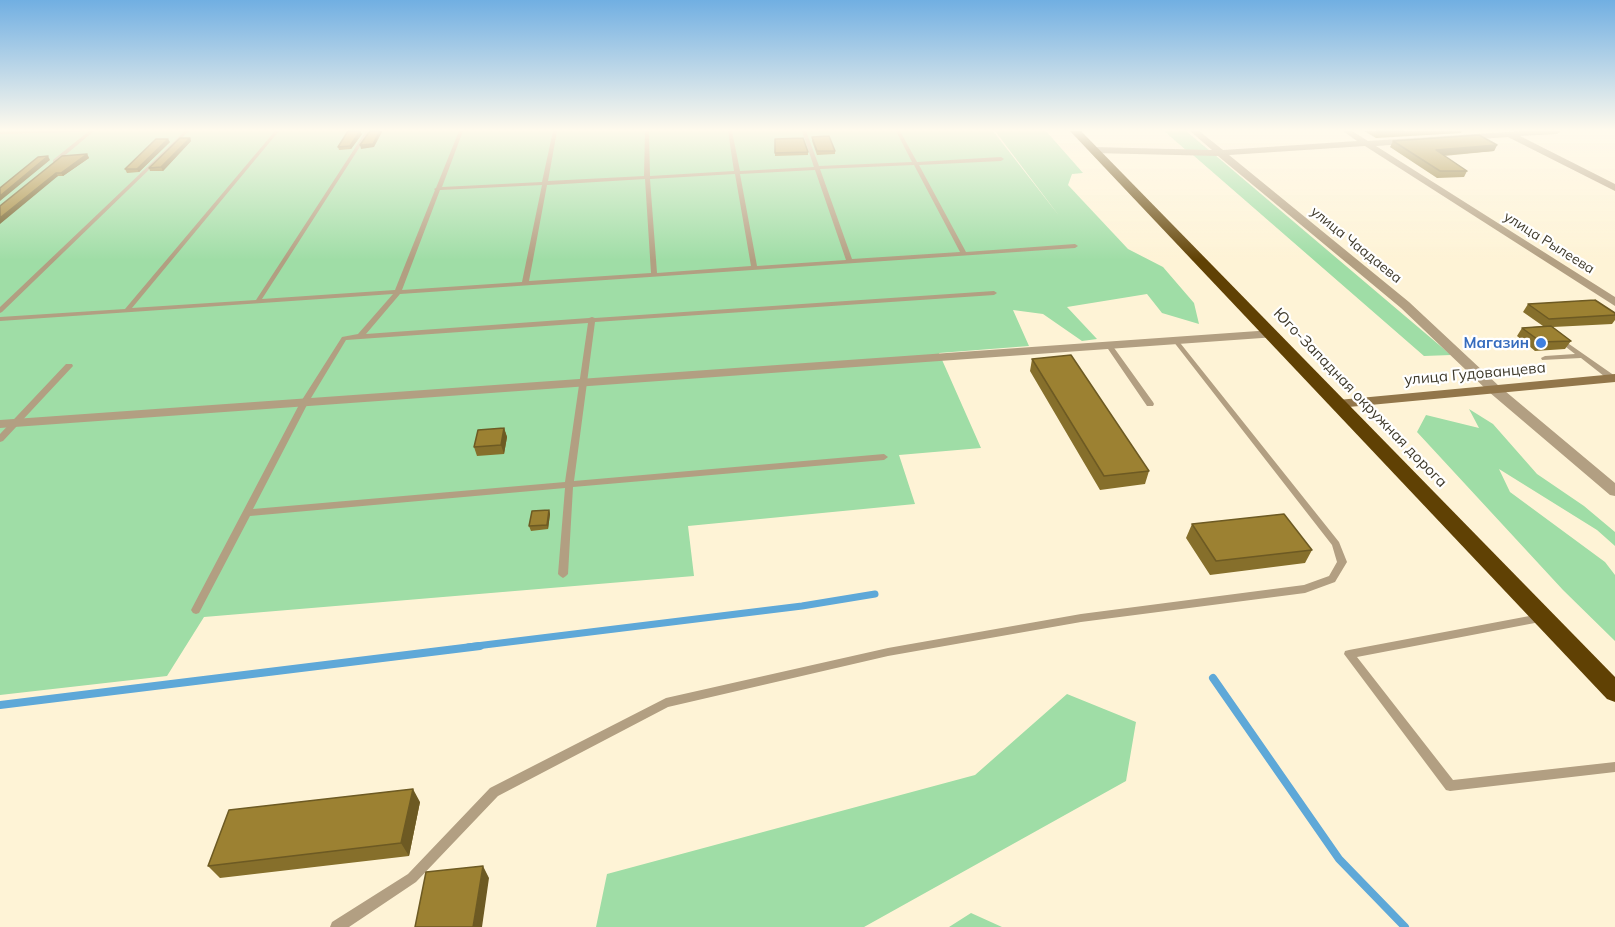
<!DOCTYPE html>
<meta charset="utf-8">
<style>
body{margin:0}
canvas{display:block;background:#fef3d6}
</style>
<canvas width="1615" height="927"></canvas>
<script>
const context = document.querySelector('canvas').getContext('2d');
context.lineJoin = 'round';
function fillPath(path, color) { context.fillStyle = color; context.fill(path, 'evenodd'); }
const toPath = rows => new Path2D(rows.map(r => 'M' + r).join(''));
function stroke(path, color, width, dash) { context.strokeStyle = color; context.lineWidth = width; context.lineCap = dash ? 'butt' : 'round'; context.setLineDash(dash || []); context.stroke(path); }
function drawText(font, color, halo, rows, align = 'center') {
  context.font = font + ' Mulish,sans-serif'; context.lineWidth = 4.5; context.setLineDash([]); context.textBaseline = 'middle'; context.strokeStyle = halo; context.fillStyle = color; for (const [text, x, y, turn = 0] of rows) {
    context.save(); context.translate(x, y); context.rotate((+turn || 0) * Math.PI / 180); context.textAlign = isNaN(turn) ? turn : align; if (halo) context.strokeText(text, 0, 0); context.fillText(text, 0, 0); context.restore();
  }
}
fillPath(toPath([
 [0,131,993,131,1060,217,995,131,1046,131,1083,173,1072,174,1068,185,1128,249,1163,267,1194,303,1199,324,1162,313,1147,294,1067,307,1097,339,1082,341,1043,314,1013,310,1029,346,939,353,981,448,899,455,915,504,688,526,694,576,204,617,167,676,0,695],
 [1164,131,1186,131,1210,151,1187,151],
 [1193,155,1215,155,1451,355,1424,356],
 [1469,409,1493,424,1537,474,1584,506,1615,532,1615,546,1597,530,1499,469,1510,492,1605,562,1615,575,1615,641,1563,590,1417,432,1426,415,1479,428],
 [1067,694,1136,722,1126,781,864,927,596,927,607,874,975,775],
 [971,913,1002,927,949,927]
]), '#9fdda6');
stroke(toPath([
 [468,647,802,606,875,594]
]), '#5ea8d8', 7);
stroke(toPath([
 [1213,678,1339,859,1405,927],
 [0,705,480,646]
]), '#5ea8d8', 8);
fillPath(toPath([
 [80,131,78,132,0,134,0,132,80,131],
 [89,131,94,131,57,162,53,162,53,160,89,131],
 [185,131,189,131,2,312,0,313,0,307,185,131],
 [275,131,279,131,132,308,256,300,366,131,370,131,262,299,395,290,435,190,434,189,436,188,459,131,463,131,442,187,542,182,553,131,557,131,548,181,644,176,645,131,649,131,650,176,734,171,728,131,732,131,740,171,814,167,802,131,806,131,819,166,912,162,896,131,900,131,917,162,1001,157,1004,159,1001,161,919,165,966,252,1075,244,1078,246,1075,248,400,294,366,334,589,318,592,317,595,318,994,291,997,293,994,295,595,322,574,481,884,454,888,457,884,460,573,487,568,574,566,576,563,578,560,576,558,574,565,488,250,516,199,613,196,614,193,613,191,610,300,403,342,337,358,334,393,294,0,321,0,317,125,309,275,131],
 [914,165,960,252,852,259,820,169,914,165],
 [815,170,846,260,757,266,740,174,815,170],
 [735,174,751,266,657,273,650,179,735,174],
 [645,179,651,273,529,281,547,185,645,179],
 [542,185,522,282,402,290,440,190,542,185],
 [588,323,565,482,253,509,308,403,346,340,588,323],
 [1559,337,1615,376,1615,380,1609,380,1581,358,1542,360,1541,358,1545,356,1575,354,1557,340,1557,338,1559,337],
 [1175,338,1177,339,1339,542,1347,562,1335,582,1305,593,1081,622,888,656,668,707,498,796,416,882,349,927,330,927,332,922,408,874,490,788,666,698,888,648,1081,614,1304,585,1329,576,1337,562,1332,545,1173,341,1172,340,1175,338],
 [1110,344,1112,345,1153,402,1154,404,1153,406,1147,406,1106,346,1110,344],
 [66,364,72,364,73,366,3,441,0,442,0,434,66,364],
 [1540,614,1543,615,1545,618,1543,621,1540,622,1357,657,1453,780,1615,762,1615,772,1450,791,1446,790,1344,654,1345,651,1349,650,1540,614]
]), '#b29f82');
fillPath(toPath([
 [1190,131,1199,131,1223,150,1357,141,1343,131,1352,131,1368,141,1522,131,1561,131,1557,134,1520,136,1615,184,1615,191,1508,137,1376,146,1615,297,1615,306,1365,146,1229,155,1409,302,1499,386,1615,483,1615,496,1610,495,1489,392,1401,308,1218,156,1094,153,1090,150,1094,147,1212,150,1190,131],
 [1272,330,1278,334,1276,337,0,428,0,420,1272,330]
]), '#b29f82');
fillPath(toPath([
 [1615,374,1615,382,1338,408,1331,404,1338,400,1615,374]
]), '#92764a');
fillPath(toPath([
 [1070,131,1081,131,1615,677,1615,702,1607,699,1070,131]
]), '#604104');
fillPath(toPath([
 [1364,131,1462,131,1461,133,1376,138],
 [362,134,351,149,339,150,338,147],
 [812,137,835,151,835,154,817,155,812,141],
 [190,138,191,141,163,171,150,171,149,168],
 [775,139,808,152,808,155,775,156],
 [1393,141,1497,145,1494,151,1444,156,1467,171,1464,177,1437,178,1390,147],
 [170,142,139,172,127,173,125,169],
 [87,154,89,158,63,176,58,176,0,206],
 [1528,304,1615,313,1615,320,1612,324,1553,327,1571,341,1565,349,1535,351,1517,336,1522,328,1543,326,1523,312],
 [1032,359,1149,471,1145,484,1100,490,1030,371],
 [504,428,507,437,504,454,477,456,474,447],
 [549,510,550,514,548,529,531,531,529,526],
 [1192,524,1312,550,1305,563,1210,575,1186,538],
 [420,802,409,856,220,878,208,866]
]), '#866f2b');
fillPath(toPath([
 [360,131,362,134,351,149,350,146],
 [380,131,382,131,382,132,374,147,361,149,360,145],
 [190,138,191,141,163,171,161,167],
 [168,139,170,142,139,172,137,169],
 [1497,145,1494,151,1433,156,1436,150],
 [87,154,89,158,63,176,61,173],
 [48,156,50,160,0,201,0,196],
 [56,173,58,176,0,224,0,218],
 [504,428,507,437,504,454,501,445],
 [549,510,550,514,548,529,547,525],
 [413,789,420,802,409,856,401,843],
 [483,866,489,878,482,927,473,927]
]), '#6d5a23');
const building = toPath([
 [348,131,360,131,350,146,338,147,348,131],
 [370,131,380,131,373,144,360,145,370,131],
 [1376,131,1404,131,1378,132,1376,131],
 [1479,135,1497,145,1436,150,1467,171,1440,171,1393,141,1479,135],
 [829,136,835,151,817,151,812,137,829,136],
 [180,138,190,138,161,167,149,168,180,138],
 [803,138,808,152,775,153,775,139,803,138],
 [156,139,168,139,137,169,125,169,156,139],
 [87,154,61,173,56,173,0,218,0,206,62,156,87,154],
 [48,156,0,196,0,188,38,157,48,156],
 [1595,300,1615,313,1615,315,1549,319,1528,304,1595,300],
 [1551,326,1571,341,1541,342,1522,328,1551,326],
 [1071,355,1149,471,1104,476,1032,359,1071,355],
 [504,428,501,445,474,447,478,430,504,428],
 [549,510,547,525,529,526,532,511,549,510],
 [1284,514,1312,550,1216,561,1192,524,1284,514],
 [413,789,401,843,208,866,229,810,413,789],
 [483,866,473,927,415,927,426,872,483,866]
]);
fillPath(building, '#9c8132');
stroke(building, '#6d5a23', 1.5);
const sky = context.createLinearGradient(0, 0, 0, 260);
sky.addColorStop(0, '#71afe2');
sky.addColorStop(0.5, '#fffaed');
sky.addColorStop(1, '#fffaed00');
context.fillStyle = sky;
context.fillRect(0, 0, 1615, 260);
for (const [x, y, r, color] of [
 [1541,343,6,"#3f7fe0"]
]) { const dot = new Path2D(); dot.arc(x, y, r, 0, 2 * Math.PI); context.fillStyle = color; context.fill(dot); stroke(dot, '#fff', 2); }
drawText('14px', '#3e392a', '#fff', [
 ["улица Рылеева",1549,243,32],
 ["улица Чаадаева",1356,245,39]
]);
drawText('bold 15px', '#366cbe', '#fff', [
 ["Магазин",1529,343]
], 'right');
drawText('15px', '#3e392a', '#fff', [
 ["улица Гудованцева",1475,374,-5],
 ["Юго-Западная окружная дорога",1360,398,46]
]);
</script>
